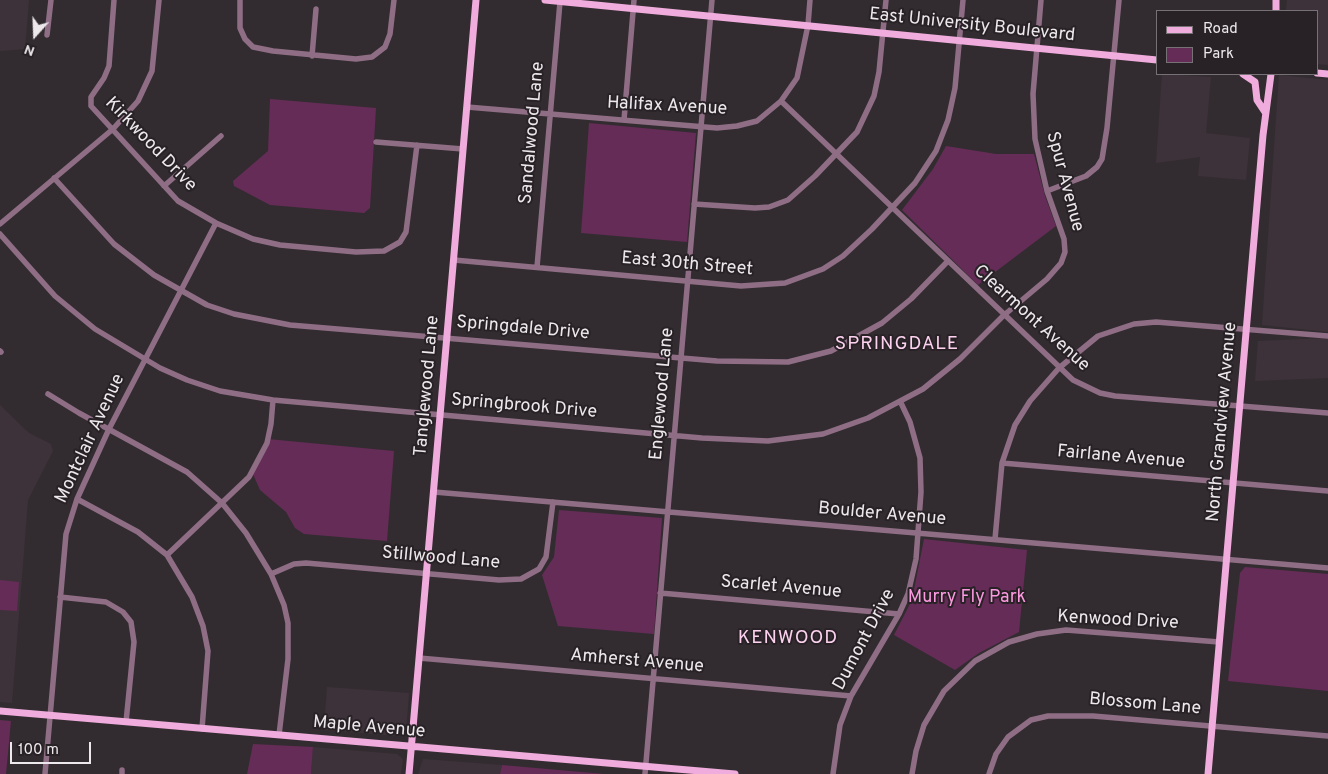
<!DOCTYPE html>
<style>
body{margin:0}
#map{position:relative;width:1328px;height:774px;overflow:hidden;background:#322c30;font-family:Overpass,sans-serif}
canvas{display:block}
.legend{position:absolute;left:1156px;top:10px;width:162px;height:65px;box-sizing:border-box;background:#282226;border:1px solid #767175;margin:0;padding:6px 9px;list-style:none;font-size:15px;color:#ece8eb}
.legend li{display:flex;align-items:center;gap:10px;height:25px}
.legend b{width:25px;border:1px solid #767175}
.north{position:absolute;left:10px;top:10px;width:50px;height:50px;-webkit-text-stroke:4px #282226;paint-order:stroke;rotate:200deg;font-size:14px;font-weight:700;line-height:20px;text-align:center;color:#ece8eb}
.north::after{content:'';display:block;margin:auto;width:18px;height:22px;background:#ece8eb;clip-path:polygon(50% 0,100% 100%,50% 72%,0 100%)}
.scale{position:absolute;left:10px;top:742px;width:81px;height:22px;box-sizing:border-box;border:2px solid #ece8eb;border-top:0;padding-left:6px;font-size:15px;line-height:18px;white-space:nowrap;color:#ece8eb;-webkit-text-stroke:4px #282226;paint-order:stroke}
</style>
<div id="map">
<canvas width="1328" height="774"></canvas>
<ul class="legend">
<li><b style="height:6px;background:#f0acdc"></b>Road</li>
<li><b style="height:14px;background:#652c57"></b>Park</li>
</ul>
<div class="north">N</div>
<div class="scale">100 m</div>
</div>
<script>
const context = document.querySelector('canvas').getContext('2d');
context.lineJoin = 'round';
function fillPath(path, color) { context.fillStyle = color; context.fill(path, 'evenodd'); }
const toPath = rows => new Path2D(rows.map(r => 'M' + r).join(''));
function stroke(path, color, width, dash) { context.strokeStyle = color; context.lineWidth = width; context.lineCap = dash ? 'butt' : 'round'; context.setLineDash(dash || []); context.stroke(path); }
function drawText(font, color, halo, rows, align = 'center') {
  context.font = font + ' Overpass,sans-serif'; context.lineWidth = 4; context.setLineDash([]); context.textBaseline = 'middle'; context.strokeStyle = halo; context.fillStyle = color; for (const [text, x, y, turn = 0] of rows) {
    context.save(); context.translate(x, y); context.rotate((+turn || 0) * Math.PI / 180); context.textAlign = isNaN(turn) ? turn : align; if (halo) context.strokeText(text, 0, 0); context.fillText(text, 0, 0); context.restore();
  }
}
fillPath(toPath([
 [0,0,29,0,25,49,0,51],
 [1287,0,1328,0,1328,65,1317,64,1317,11,1286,11],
 [1162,74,1211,77,1206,133,1250,138,1246,180,1198,176,1200,157,1156,163],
 [1279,75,1328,80,1328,332,1262,325],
 [1328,338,1328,378,1255,381,1258,341],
 [0,405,29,433,51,444,53,451,28,500,12,703,0,702],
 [327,687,409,693,406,732,399,736,324,730],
 [313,747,397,754,403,759,401,774,311,774],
 [423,759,502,765,500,774,418,774]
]), '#3e323a');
fillPath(toPath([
 [270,99,376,108,370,208,364,213,270,205,234,186,233,181,268,151],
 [589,123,696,133,687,242,581,233],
 [946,146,996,154,1034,154,1045,196,1056,226,978,285,902,210,933,169],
 [268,439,394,451,387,541,304,534,295,528,286,512,260,490,252,472],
 [559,510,662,518,654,634,558,626,542,575,554,557],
 [924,539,1027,550,1019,632,979,653,955,670,894,635,912,600],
 [1245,567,1328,574,1328,691,1228,681,1240,573],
 [0,580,19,582,17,611,0,610],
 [0,720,11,721,6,774,0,774],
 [253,744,313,747,311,774,247,774],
 [502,765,604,774,500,774]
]), '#652c57');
stroke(toPath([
 [114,0,109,66,104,78,91,97,91,106,178,201,216,223,253,239,280,245,356,252,384,251,400,242,406,232,417,145],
 [240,0,240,28,245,39,253,47,273,51,356,59,372,57,385,47,390,34,394,0],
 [47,35,51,0],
 [312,56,316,9],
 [781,101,1073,380,1100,393,1115,396,1328,413],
 [467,107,717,128,737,126,757,121,781,101,797,78,808,25,810,0],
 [624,120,634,0],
 [376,142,463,149],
 [54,178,114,244,154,275,207,305,234,314,290,325,717,361,788,362,831,351,882,323,911,299,947,262],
 [164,186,221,136],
 [1047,191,1086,176,1097,167,1102,159,1107,128,1119,0],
 [694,204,755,208,769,207,788,200,815,176,857,132,874,96,879,72,886,0],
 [0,224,113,129,138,101,152,71,159,0],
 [0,234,55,296,95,329,160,368,187,380,220,391,273,400,702,438,768,441,823,434,868,418,923,389,960,359,1003,316,1047,279,1061,263,1065,252,1064,239,1047,191,1035,139,1033,94,1041,0],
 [454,260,741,286,785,283,823,269,843,256,872,229,915,183,936,151,948,120,955,88,963,0],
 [537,267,560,2],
 [0,351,1,352],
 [48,394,79,413,187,472,222,503,246,533,271,574,284,605,288,623,288,659,279,735],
 [1002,463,1328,491],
 [434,492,1328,568],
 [77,499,138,532,167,555,192,597,203,626,208,651,202,729],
 [995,539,1002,463,1015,425,1030,401,1059,368,1098,336,1134,324,1156,322,1328,336],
 [167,555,249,477,267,443,271,424,273,400],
 [271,574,294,564,306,563,499,580,521,579,539,569,546,557,553,502],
 [660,593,899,614],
 [60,597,106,602,123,612,131,622,134,642,126,722],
 [419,658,851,696],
 [45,774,66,534,77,499,109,429,216,223],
 [122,774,122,770],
 [645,774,712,0],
 [833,774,840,725,851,696,899,614,908,594,916,559,921,492,920,458,910,422,901,403],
 [912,774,916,751,924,725,944,691,975,661,1009,642,1037,634,1066,630,1219,642],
 [989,774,996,754,1008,737,1031,720,1048,716,1093,716,1328,736]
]), '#8f6e85', 5.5);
stroke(toPath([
 [545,0,1157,60],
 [1276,11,1276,0],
 [1317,73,1328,74],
 [1243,74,1255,82,1257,100,1265,112],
 [0,711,735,774],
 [409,774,476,0],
 [1208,774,1263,135,1271,74]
]), '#f0acdc', 7);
drawText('18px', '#ece8eb', '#282226', [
 ["East University Boulevard",972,26,6],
 ["Halifax Avenue",667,107,3],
 ["Sandalwood Lane",533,133,-85],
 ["Kirkwood Drive",150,145,46],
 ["Spur Avenue",1064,182,75],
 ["East 30th Street",687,265,5],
 ["Clearmont Avenue",1031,319,42],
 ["Springdale Drive",523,329,5],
 ["Tanglewood Lane",428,386,-85],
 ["Englewood Lane",663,394,-85],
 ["Springbrook Drive",524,407,5],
 ["North Grandview Avenue",1223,422,-85],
 ["Montclair Avenue",91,439,-65],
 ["Fairlane Avenue",1121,458,5],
 ["Boulder Avenue",882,515,5],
 ["Stillwood Lane",441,559,5],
 ["Scarlet Avenue",781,588,5],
 ["Kenwood Drive",1118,621,3],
 ["Dumont Drive",865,640,-62],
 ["Amherst Avenue",637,662,5],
 ["Blossom Lane",1145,705,5],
 ["Maple Avenue",369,728,5]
]);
drawText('18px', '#fd99e1', '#282226', [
 ["Murry Fly Park",967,598]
]);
context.letterSpacing = '1px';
drawText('19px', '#fcd2ef', '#282226', [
 ["SPRINGDALE",897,345],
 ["KENWOOD",788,639]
]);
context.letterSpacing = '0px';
</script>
